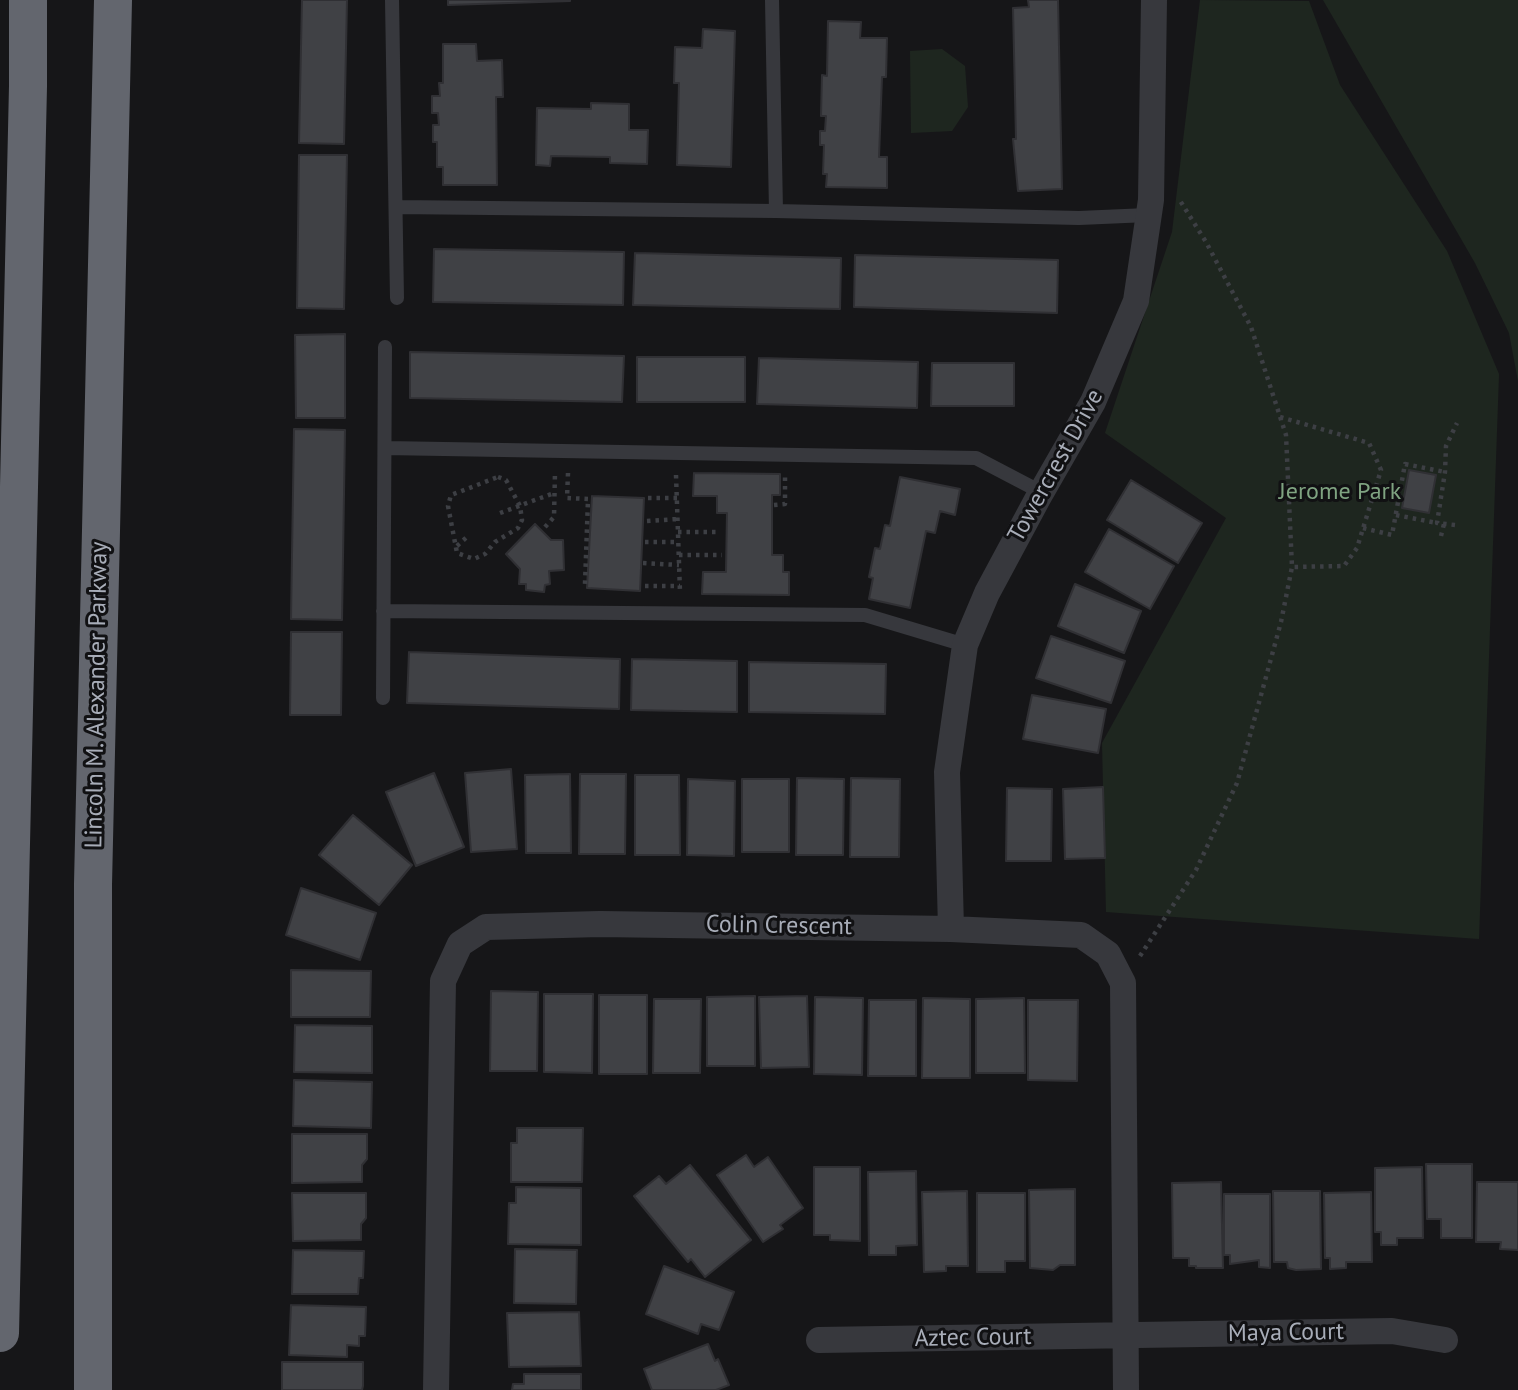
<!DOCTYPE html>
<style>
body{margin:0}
canvas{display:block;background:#161618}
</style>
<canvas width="1518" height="1390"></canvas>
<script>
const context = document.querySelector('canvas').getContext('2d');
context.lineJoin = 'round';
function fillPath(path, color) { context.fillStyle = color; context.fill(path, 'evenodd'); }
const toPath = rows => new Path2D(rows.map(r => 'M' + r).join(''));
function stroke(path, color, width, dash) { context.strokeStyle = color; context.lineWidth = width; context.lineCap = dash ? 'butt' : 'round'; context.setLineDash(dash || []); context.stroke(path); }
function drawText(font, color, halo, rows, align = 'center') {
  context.font = font + ' "PT Sans",sans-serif'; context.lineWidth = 6; context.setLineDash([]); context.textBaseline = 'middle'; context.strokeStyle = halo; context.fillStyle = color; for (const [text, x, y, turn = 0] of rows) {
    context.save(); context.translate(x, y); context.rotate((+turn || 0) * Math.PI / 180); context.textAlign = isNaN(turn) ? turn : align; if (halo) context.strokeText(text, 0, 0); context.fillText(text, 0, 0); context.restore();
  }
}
fillPath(toPath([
 [1200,0,1309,1,1340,85,1447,251,1499,374,1479,939,1106,912,1102,743,1226,518,1105,433,1172,232],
 [1323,0,1518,0,1518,381,1509,333,1475,263],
 [942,49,965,66,968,107,952,131,911,133,910,51]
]), '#1e261f');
const building = toPath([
 [302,0,347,0,344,144,299,143,302,0],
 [448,0,570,0,570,1,448,5,448,0],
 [1028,0,1058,0,1062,189,1018,191,1013,139,1016,139,1013,8,1029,7,1028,0],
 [828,21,861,22,860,38,887,38,886,77,882,77,879,157,887,157,887,188,826,187,827,174,823,174,824,145,820,145,820,131,825,131,826,116,821,116,822,75,827,76,828,21],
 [703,29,735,31,731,167,677,165,679,83,674,83,675,47,702,48,703,29],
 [443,44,476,44,477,61,502,60,503,97,496,97,497,185,443,185,443,167,437,167,437,142,433,142,433,125,439,125,438,113,432,113,432,96,440,96,439,83,443,83,443,44],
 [591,103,629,104,629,130,648,130,647,164,610,163,610,157,551,156,550,166,536,165,537,108,591,109,591,103],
 [299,155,347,155,344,309,297,308,299,155],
 [434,249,624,252,623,305,433,302,434,249],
 [635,253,841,258,840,309,633,305,635,253],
 [855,255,1058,260,1057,313,854,307,855,255],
 [345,334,345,418,296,418,295,335,345,334],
 [410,352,624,356,622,402,410,398,410,352],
 [637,357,745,357,745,402,637,402,637,357],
 [759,358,918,362,917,408,757,404,759,358],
 [932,363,1014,363,1014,406,931,406,932,363],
 [294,429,345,430,342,620,291,619,294,429],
 [1409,470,1436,475,1429,513,1402,508,1409,470],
 [694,473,780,474,780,495,772,495,772,555,783,555,783,572,789,572,789,595,702,594,703,572,726,572,727,513,717,513,717,496,693,496,694,473],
 [900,477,960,489,955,515,940,511,935,533,926,531,910,608,869,599,873,578,869,577,875,548,880,549,885,525,890,526,900,477],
 [1131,480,1202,523,1178,563,1107,520,1131,480],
 [592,496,644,498,640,591,587,588,592,496],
 [535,524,551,540,563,540,564,570,549,571,550,584,545,585,544,592,526,590,526,584,519,584,520,569,506,554,535,524],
 [1109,529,1174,566,1150,609,1085,572,1109,529],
 [1075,584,1141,611,1124,653,1058,626,1075,584],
 [291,632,342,632,341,715,290,715,291,632],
 [1051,636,1125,661,1111,703,1036,678,1051,636],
 [409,652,620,659,619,709,407,703,409,652],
 [632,659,737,661,737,712,631,710,632,659],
 [749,662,886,664,885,714,749,712,749,662],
 [1032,695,1106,709,1098,753,1023,739,1032,695],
 [511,769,517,849,471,852,465,773,511,769],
 [434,773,464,847,416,866,386,792,434,773],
 [570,774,571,853,526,853,525,775,570,774],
 [580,774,626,774,625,854,579,854,580,774],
 [635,775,679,775,680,855,635,855,635,775],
 [797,778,844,779,843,855,796,855,797,778],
 [851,778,900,779,899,857,850,857,851,778],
 [688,779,735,781,734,856,687,855,688,779],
 [742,779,789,779,789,852,742,852,742,779],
 [1103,787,1105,858,1065,859,1063,789,1103,787],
 [1007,788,1052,789,1051,861,1006,861,1007,788],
 [353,815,412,865,379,905,319,855,353,815],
 [301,888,376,913,360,960,286,935,301,888],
 [291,970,371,971,370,1017,291,1017,291,970],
 [491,991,538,992,537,1071,490,1071,491,991],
 [544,994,593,994,592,1073,544,1072,544,994],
 [599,995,647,995,647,1074,599,1074,599,995],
 [755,996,755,1066,707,1066,707,997,755,996],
 [807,996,809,1067,761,1068,759,997,807,996],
 [815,997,863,998,862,1075,814,1074,815,997],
 [923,998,970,999,970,1078,922,1078,923,998],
 [1024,998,1025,1073,976,1073,976,999,1024,998],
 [654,999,701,999,700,1073,653,1073,654,999],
 [869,1000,916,1000,916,1076,868,1076,869,1000],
 [1028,1000,1078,1000,1077,1081,1028,1080,1028,1000],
 [295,1025,372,1026,372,1073,294,1072,295,1025],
 [294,1080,372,1082,371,1128,293,1126,294,1080],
 [517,1128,583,1128,582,1182,511,1182,511,1143,517,1143,517,1128],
 [292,1134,367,1134,367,1159,362,1165,362,1182,292,1183,292,1134],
 [746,1155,754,1167,768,1157,803,1208,780,1225,783,1229,763,1242,717,1175,746,1155],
 [1426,1164,1472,1164,1472,1238,1441,1238,1441,1219,1427,1219,1426,1164],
 [690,1165,751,1240,705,1277,691,1259,688,1262,634,1196,659,1176,666,1184,690,1165],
 [814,1167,860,1167,860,1241,830,1240,830,1235,814,1235,814,1167],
 [1422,1167,1423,1238,1397,1238,1397,1245,1381,1245,1381,1232,1375,1232,1375,1168,1422,1167],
 [916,1171,917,1245,896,1246,896,1255,869,1255,868,1172,916,1171],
 [1221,1182,1223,1268,1196,1268,1196,1266,1189,1266,1189,1258,1173,1258,1172,1183,1221,1182],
 [1477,1182,1518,1182,1518,1250,1500,1249,1501,1242,1476,1242,1477,1182],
 [516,1187,581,1188,581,1245,508,1244,509,1203,516,1203,516,1187],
 [1075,1189,1075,1265,1060,1265,1053,1270,1030,1268,1029,1190,1075,1189],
 [967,1191,968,1266,946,1266,946,1271,924,1272,922,1192,967,1191],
 [1273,1191,1320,1191,1321,1269,1296,1270,1288,1268,1287,1262,1274,1262,1273,1191],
 [1371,1192,1372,1262,1346,1262,1346,1268,1330,1269,1330,1258,1325,1258,1324,1193,1371,1192],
 [292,1193,366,1193,366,1218,361,1224,361,1240,293,1241,292,1193],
 [977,1193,1025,1193,1025,1261,1005,1261,1005,1272,977,1272,977,1193],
 [1224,1194,1270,1194,1270,1268,1259,1267,1259,1260,1230,1264,1230,1255,1224,1255,1224,1194],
 [515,1249,577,1250,576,1304,514,1303,515,1249],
 [293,1250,364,1251,363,1278,359,1278,358,1294,292,1294,293,1250],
 [664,1266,734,1292,719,1330,701,1324,698,1334,646,1314,664,1266],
 [291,1305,366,1307,365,1336,359,1336,359,1346,347,1345,347,1357,289,1355,291,1305],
 [579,1312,581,1366,509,1367,507,1313,579,1312],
 [708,1344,715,1361,718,1359,729,1385,716,1390,652,1390,644,1369,708,1344],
 [282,1362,363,1362,363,1386,362,1390,282,1390,282,1362],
 [524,1374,581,1374,581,1390,512,1390,513,1384,524,1384,524,1374]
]);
fillPath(building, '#404145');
stroke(building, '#303034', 2);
stroke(toPath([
 [1280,417,1369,443,1381,470,1357,548,1344,566,1292,567],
 [568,473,567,498,588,499,585,584],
 [676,475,680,592],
 [498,477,506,480,520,506,522,520,518,528,495,542,485,554,474,559,457,553,448,506,451,495,498,477],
 [648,498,677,498],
 [774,505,785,504,785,475],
 [500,513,554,493],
 [1396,515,1437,523],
 [647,521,678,519],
 [1455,525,1437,523,1445,472,1446,446,1457,423],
 [545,527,554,517,555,472],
 [1363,528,1392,535,1405,464,1445,472],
 [678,532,718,532],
 [1441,536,1444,524],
 [645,542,678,542],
 [457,546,468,536],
 [679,555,722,555],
 [643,563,679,565],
 [645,586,680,586],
 [1140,956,1196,870,1237,783,1281,622,1292,567,1286,435,1251,327,1206,242,1179,199]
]), '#3d3f44', 4.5, [3.5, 5]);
stroke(toPath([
 [392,0,397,298],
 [772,0,776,211],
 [396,207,776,211,1079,218,1148,215],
 [385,448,976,458,1041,492],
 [383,611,865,615,965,645],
 [383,698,385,347]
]), '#37383d', 14);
stroke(toPath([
 [951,929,947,772,965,645,987,593,1038,498,1093,402,1136,301,1151,200,1154,0],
 [819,1340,1392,1331,1445,1340],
 [436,1390,443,981,460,944,486,927,600,924,951,929,1081,935,1108,954,1123,983,1126,1390]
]), '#37383d', 26);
stroke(toPath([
 [0,1333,28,86,28,0],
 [93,1390,93,884,113,0]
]), '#63666e', 38);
drawText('24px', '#a8adb8', '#111113', [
 ["Towercrest Drive",1056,466,-61],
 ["Lincoln M. Alexander Parkway",97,695,-89],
 ["Colin Crescent",779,926,1],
 ["Maya Court",1286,1333,-1],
 ["Aztec Court",973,1338,-1]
]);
drawText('24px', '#7fa381', '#111113', [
 ["Jerome Park",1340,492]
]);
</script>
